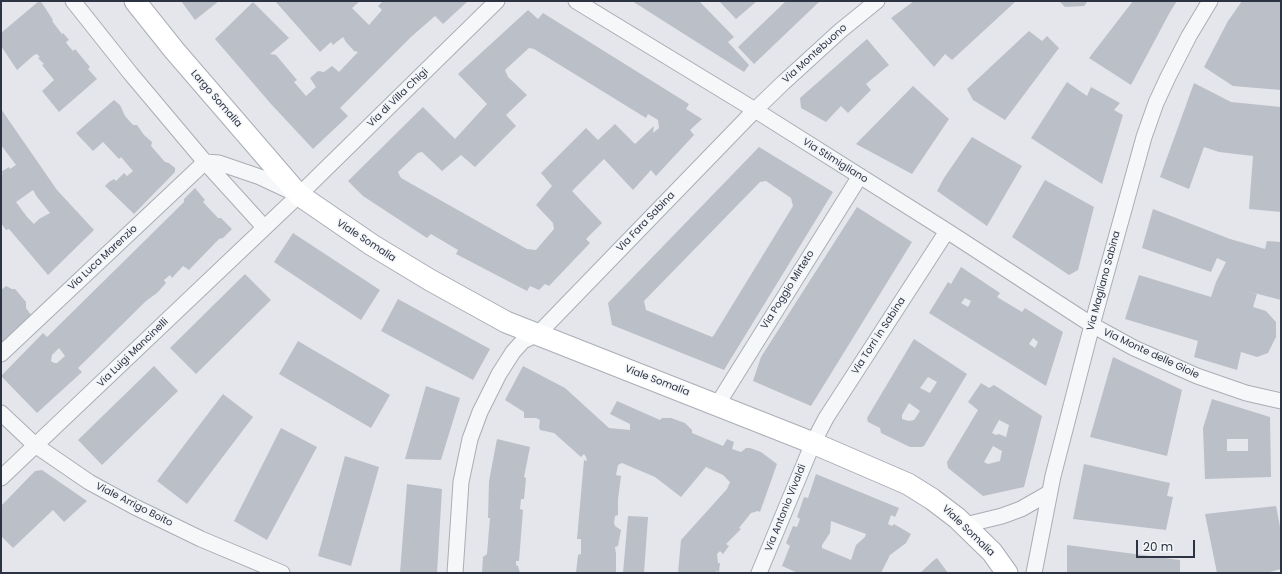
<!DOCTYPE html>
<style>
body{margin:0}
#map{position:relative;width:1282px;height:574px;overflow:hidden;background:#e4e6eb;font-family:Poppins,sans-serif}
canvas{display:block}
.frame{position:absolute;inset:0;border:2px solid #2c3443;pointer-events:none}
.scale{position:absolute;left:1136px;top:540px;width:59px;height:18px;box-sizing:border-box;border:2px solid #2c3443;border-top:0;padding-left:5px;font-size:12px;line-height:14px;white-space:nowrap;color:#2c3443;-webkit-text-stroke:3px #f3f5f8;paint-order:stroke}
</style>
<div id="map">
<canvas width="1282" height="574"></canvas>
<div class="frame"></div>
<div class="scale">20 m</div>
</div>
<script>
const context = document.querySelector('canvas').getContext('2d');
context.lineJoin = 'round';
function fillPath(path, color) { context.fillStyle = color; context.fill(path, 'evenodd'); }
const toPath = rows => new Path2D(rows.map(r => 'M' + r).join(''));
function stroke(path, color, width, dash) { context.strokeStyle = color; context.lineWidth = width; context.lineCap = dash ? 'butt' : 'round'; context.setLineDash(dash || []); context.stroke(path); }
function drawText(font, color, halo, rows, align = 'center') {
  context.font = font + ' Poppins,sans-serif'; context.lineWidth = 3; context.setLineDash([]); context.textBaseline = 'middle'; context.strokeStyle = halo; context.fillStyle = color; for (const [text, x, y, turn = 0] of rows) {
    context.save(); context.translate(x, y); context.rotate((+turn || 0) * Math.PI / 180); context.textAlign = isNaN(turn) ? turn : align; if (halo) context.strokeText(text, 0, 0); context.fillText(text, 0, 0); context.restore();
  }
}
fillPath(toPath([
 [39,1,42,3,53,20,52,21,62,34,63,33,69,40,66,42,67,44,73,51,75,49,90,67,88,69,97,79,59,112,42,91,54,80,42,65,44,64,38,58,40,57,37,54,34,55,17,70,1,46,1,33],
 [181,1,219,1,195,20],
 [275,1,360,1,352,8,369,25,382,10,378,6,383,1,468,1,443,24,435,16,411,37,340,108,348,116,313,149,271,104,215,39,253,2,289,38,270,54,276,55,297,80,294,82,306,96,316,87,310,78,318,71,324,72,332,66,339,72,358,52,354,51,346,42,343,37,333,45,331,42,320,52],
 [632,1,699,1,734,37,728,42,749,65,744,72],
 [719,1,757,1,736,19],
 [786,1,820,1,754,64,738,47],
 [914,1,1014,1,1015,2,952,60,945,54,934,67,891,18],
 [1059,1,1088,1,1084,6,1065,7],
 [1133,1,1177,1,1170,12,1131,85,1089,58],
 [1242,1,1281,1,1281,90,1233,86,1204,67,1228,21],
 [528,10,538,19,543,13,689,104,686,109,702,119,690,130,694,135,656,176,651,170,633,190,604,159,572,191,602,223,586,239,590,243,549,286,545,284,539,290,530,286,527,291,456,254,458,250,431,234,427,238,363,196,348,181,423,107,455,139,487,104,458,74],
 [529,48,534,49,646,118,648,114,658,120,659,128,653,133,654,126,635,144,615,124,598,140,586,128,541,173,552,186,536,205,553,223,554,229,536,250,527,249,401,178,398,172,418,153,422,152,442,171,461,155,475,167,516,126,506,115,527,95,508,77,505,70],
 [1029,31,1042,41,1047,36,1059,48,1005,120,973,100,967,89],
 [867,39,889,65,866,84,871,90,848,113,841,106,826,122,801,108,800,98],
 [1067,82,1087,96,1091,87,1120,103,1114,110,1123,115,1102,184,1031,138],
 [1194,83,1231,102,1281,107,1281,212,1249,209,1253,156,1219,152,1204,147,1189,189,1160,177],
 [913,86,949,119,912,174,856,144],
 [114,100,120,105,125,116,133,125,137,125,144,135,152,142,151,146,165,162,169,163,175,168,175,172,134,214,105,186,109,182,114,179,116,181,124,173,127,176,133,171,121,157,119,159,103,142,93,151,76,133],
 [1,109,57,190,94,230,48,275,9,229,6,230,1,223,1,175,3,174,1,172,9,167,10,169,16,165,1,145],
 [33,190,37,197,50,213,39,219,34,224,27,217,16,202],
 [972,137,1022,166,987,226,937,191,944,178],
 [759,147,833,192,724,370,612,325,608,303],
 [766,181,791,198,793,206,714,335,712,337,646,310,644,301,760,182],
 [1045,180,1094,207,1078,270,1069,275,1012,237],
 [195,188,205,200,203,202,218,218,221,218,232,229,223,238,219,239,189,270,183,266,172,278,170,275,164,280,166,283,157,293,146,301,78,368,82,372,37,413,1,376,43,333,47,337,184,202,184,199],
 [59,348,65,356,57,363,54,363,51,361,52,355],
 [857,207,912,242,811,406,753,381,761,357],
 [1153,209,1230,239,1265,249,1267,241,1281,242,1281,300,1243,290,1257,294,1253,307,1266,311,1276,322,1276,337,1268,353,1257,357,1241,352,1237,370,1194,357,1198,341,1125,319,1139,275,1211,297,1216,282,1226,262,1217,258,1211,272,1142,248],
 [293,233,380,290,361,320,274,262],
 [961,267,1000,293,997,297,1022,312,1025,308,1063,332,1046,386,929,313,948,282,951,284],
 [965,298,971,301,968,307,961,303],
 [1033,338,1038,342,1035,348,1029,344],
 [245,274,271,300,196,374,170,348],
 [6,286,12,289,15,289,26,302,26,308,31,315,9,335,9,338,1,347,1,290],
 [398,299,490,349,473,380,381,331],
 [914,339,967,374,924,446,921,447,910,447,881,433,880,428,868,422,867,418],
 [928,377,937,382,930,393,920,388],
 [909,403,920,411,914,420,909,421,902,419,902,415],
 [298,341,390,395,371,428,279,374],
 [1113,357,1182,390,1167,456,1090,437],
 [154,366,178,391,102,465,78,440],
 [523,366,565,388,609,428,630,430,630,424,610,414,617,401,660,420,662,418,671,418,685,423,692,430,692,433,723,446,727,439,734,442,732,449,741,452,746,448,750,448,761,452,777,464,760,512,758,511,751,513,739,528,741,529,726,544,729,546,723,554,720,551,717,554,718,563,720,563,719,572,716,571,716,573,678,573,681,540,727,489,730,482,723,475,706,467,681,497,655,477,622,463,618,465,616,475,621,476,618,499,618,515,615,516,614,523,615,526,621,530,618,546,615,547,616,554,616,572,613,572,614,573,576,573,578,555,581,554,581,539,577,539,584,460,587,461,586,457,584,454,581,457,554,433,540,430,539,427,540,420,536,418,524,418,524,412,505,400],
 [981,383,989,388,994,385,1042,416,1024,487,983,496,948,468,947,462,978,410,968,402],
 [999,420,1009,425,1006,437,999,434,996,435,992,433],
 [993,446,1002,451,1000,461,988,464,984,462],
 [426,386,460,398,441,460,405,459],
 [223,394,253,417,187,504,157,481],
 [1212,399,1270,417,1271,477,1205,479,1203,428],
 [1227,439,1248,439,1248,451,1227,451],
 [281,428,317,447,267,540,234,521],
 [497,439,530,447,524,477,526,478,524,499,521,499,520,509,523,510,519,561,516,561,516,565,518,566,520,573,482,573,483,557,487,554,490,518,488,518,489,481],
 [345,456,379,467,351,566,318,556],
 [1084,464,1170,483,1167,496,1173,497,1166,530,1073,519],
 [42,470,87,501,64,522,53,510,13,548,1,536,1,506,35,471],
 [816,474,899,508,895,517,891,515,888,524,892,526,894,524,911,534,906,543,890,555,881,573,798,573,782,566,790,546,786,543,793,526,797,527,800,519,797,517,804,497,808,498],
 [831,521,866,534,865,537,856,545,851,560,822,548,822,545,830,533],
 [407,484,442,489,437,573,400,573],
 [1276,506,1281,532,1281,569,1266,573,1217,573,1205,514],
 [628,516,648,517,644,573,623,573],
 [1067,545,1180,560,1180,573,1067,573],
 [937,558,948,573,920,573,934,560]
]), '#bbbfc8');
const street = toPath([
 [73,1,131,74,205,162,264,227],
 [576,1,755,110,947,231,1092,325,1134,348,1197,376,1246,393,1281,401],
 [205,162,219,163,260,177,292,192],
 [1,354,205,162],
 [717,405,860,176],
 [1,413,35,445,89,482,133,506,201,539,282,573],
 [1,478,299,195,497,1],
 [965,525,1002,516,1021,509,1049,493],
 [455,573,461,482,470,439,480,412,499,374,513,352,523,341,538,334,755,110,783,83,840,31,877,1],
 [759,573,813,443,826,418,947,231],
 [1034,573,1053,476,1092,325,1144,137,1156,103,1168,77,1189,36,1210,1]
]);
const secondary = toPath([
 [135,1,174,50,299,195,372,245,430,280,506,322,813,443,908,484,932,499,957,518,992,552,1007,573]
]);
stroke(street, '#a9adb5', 17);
stroke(secondary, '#a9adb5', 23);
stroke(street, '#f6f7f9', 15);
stroke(secondary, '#fff', 21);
drawText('10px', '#2c3443', '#f3f5f8', [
 ["Via Montebuono",815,54,-42],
 ["Via di Villa Chigi",398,98,-44],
 ["Largo Somalia",216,99,49],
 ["Via Stimigliano",835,161,32],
 ["Via Fara Sabina",646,222,-46],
 ["Viale Somalia",366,241,33],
 ["Via Luca Marenzio",103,258,-43],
 ["Via Magliano Sabina",1104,281,-75],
 ["Via Poggio Mirteto",788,290,-58],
 ["Via Torri in Sabina",879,336,-57],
 ["Via Luigi Mancinelli",133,353,-44],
 ["Via Monte delle Gioie",1151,354,25],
 ["Viale Somalia",657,381,21],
 ["Viale Arrigo Boito",134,505,27],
 ["Via Antonio Vivaldi",786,508,-68],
 ["Viale Somalia",968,531,44]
]);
</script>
